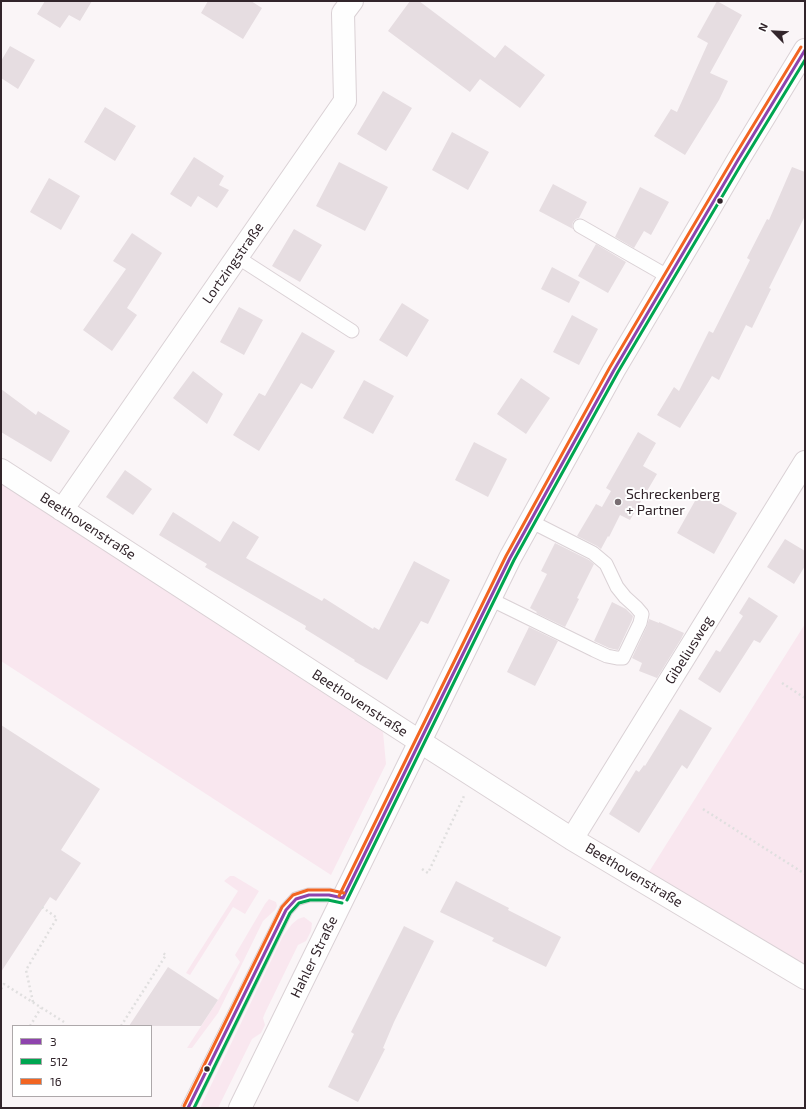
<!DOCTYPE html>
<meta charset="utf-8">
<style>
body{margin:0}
#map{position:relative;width:806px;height:1109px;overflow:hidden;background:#faf5f7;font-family:"Exo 2",sans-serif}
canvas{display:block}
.frame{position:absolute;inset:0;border:2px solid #32252b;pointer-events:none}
.legend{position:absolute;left:12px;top:1025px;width:140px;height:72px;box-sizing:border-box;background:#fff;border:1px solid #ada8aa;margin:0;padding:5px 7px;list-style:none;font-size:12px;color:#32252b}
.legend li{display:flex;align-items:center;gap:8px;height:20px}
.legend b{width:20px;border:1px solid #ada8aa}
.north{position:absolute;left:754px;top:12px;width:40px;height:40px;-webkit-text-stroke:3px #fff;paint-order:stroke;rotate:294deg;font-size:11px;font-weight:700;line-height:16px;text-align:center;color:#32252b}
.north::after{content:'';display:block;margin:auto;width:14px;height:18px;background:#32252b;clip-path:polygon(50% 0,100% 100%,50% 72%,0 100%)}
</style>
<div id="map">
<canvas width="806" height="1109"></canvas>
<div class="frame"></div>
<ul class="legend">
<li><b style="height:5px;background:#8e44ad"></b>3</li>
<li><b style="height:5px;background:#00a651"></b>512</li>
<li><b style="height:5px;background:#f26522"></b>16</li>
</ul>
<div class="north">N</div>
</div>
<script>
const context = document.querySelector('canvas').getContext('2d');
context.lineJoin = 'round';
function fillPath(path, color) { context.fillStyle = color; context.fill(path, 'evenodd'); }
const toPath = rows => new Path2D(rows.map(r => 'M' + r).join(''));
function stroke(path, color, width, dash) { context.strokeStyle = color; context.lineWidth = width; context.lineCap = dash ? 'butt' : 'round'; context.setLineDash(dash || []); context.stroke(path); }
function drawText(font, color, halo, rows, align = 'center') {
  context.font = font + ' "Exo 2",sans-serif'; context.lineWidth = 4; context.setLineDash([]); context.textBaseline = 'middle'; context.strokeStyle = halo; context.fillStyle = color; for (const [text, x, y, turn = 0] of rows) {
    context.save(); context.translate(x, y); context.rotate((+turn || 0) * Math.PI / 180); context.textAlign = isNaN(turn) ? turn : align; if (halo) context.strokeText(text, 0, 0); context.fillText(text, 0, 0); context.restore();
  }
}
fillPath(toPath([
 [1,482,383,732,386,764,331,875,1,661],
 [805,624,805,968,647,875],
 [230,876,234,876,259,891,245,914,233,907,190,975,186,973,238,891,224,881],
 [269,899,276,902,277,906,275,910,263,921,218,1013,192,1048,187,1048,218,1000,240,962,235,955,265,904],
 [304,917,312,923,311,931,306,941,298,945,265,1013,263,1018,265,1025,261,1033,252,1039,218,1108,200,1108,283,936,292,924,298,919]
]), '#f9e7ef');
fillPath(toPath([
 [45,1,92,1,80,21,69,15,60,28,37,14],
 [208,1,251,1,262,8,243,39,201,13],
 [410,1,419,1,495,58,505,45,545,75,520,108,480,79,470,92,388,31],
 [717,1,742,15,710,73,728,81,719,100,685,155,654,136,671,109,677,112,708,43,697,37],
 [10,46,35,60,18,89,1,78,1,61],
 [383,91,412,108,386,151,357,134],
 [105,107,136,126,115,161,84,142],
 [452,132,489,152,468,190,432,170],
 [194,157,224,176,219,185,229,190,217,208,198,196,191,207,170,194],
 [339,162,388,187,365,231,316,206],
 [792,167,805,172,805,216,769,288,771,289,752,328,746,325,719,380,712,376,680,428,657,415,674,387,679,391,709,331,713,333,750,260,747,258,767,219,769,220],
 [49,178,80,196,61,230,30,212],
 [553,184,587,202,579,218,576,219,573,222,572,226,573,229,539,211],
 [640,187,669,202,651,235,644,231,634,248,615,237],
 [294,229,322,245,300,282,272,266],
 [132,233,162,253,127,308,137,315,112,351,83,330,126,269,113,261],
 [596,244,626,262,608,293,578,276],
 [552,267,580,282,569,303,541,289],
 [402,303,429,320,407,357,379,340],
 [239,307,263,320,244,355,220,342],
 [572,315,598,329,579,365,553,352],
 [302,332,335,351,312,389,301,383,259,451,233,435,259,393,265,396],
 [193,371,223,394,207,424,173,398],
 [521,378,550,398,526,434,497,414],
 [364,380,394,396,373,434,343,418],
 [1,389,36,415,38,411,70,431,51,462,1,432],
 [638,432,656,443,643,466,657,474,630,520,620,515,609,537,608,536,601,549,597,546,577,536,596,504,602,507,611,491,606,488],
 [474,442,507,459,488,497,455,480],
 [125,470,152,489,133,515,106,497],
 [700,492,737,513,714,554,677,533],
 [173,512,220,542,233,521,259,537,246,558,322,601,324,598,373,629,374,627,379,630,414,561,450,580,428,624,421,621,387,680,354,661,355,660,305,629,306,626,205,567,207,564,159,535],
 [785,539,805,551,805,566,794,584,767,567],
 [555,543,589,560,594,564,577,598,579,599,565,627,536,613,537,612,530,608,547,574,541,571],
 [749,597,778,616,760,643,754,640,720,693,698,679,716,650,720,652,743,616,739,613],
 [612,602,626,609,633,616,632,620,618,650,609,648,594,641],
 [649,619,659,623,659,622,684,633,681,639,657,678,639,671,642,663,632,658,647,626],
 [529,627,558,641,535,686,507,672],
 [680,709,712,728,687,769,682,765,639,833,609,814,636,770,639,772,644,765,645,766],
 [1,725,100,789,61,850,81,863,56,901,50,897,1,972],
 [456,881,509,908,508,910,561,937,546,967,492,941,494,938,440,912],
 [404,926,434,941,394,1022,383,1048,385,1049,358,1102,328,1087,354,1034,351,1032],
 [168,967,218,1000,201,1026,129,1026]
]), '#e6dde1');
const service = toPath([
 [580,226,669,277],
 [237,257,352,331],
 [490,599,594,650,607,656,617,658,623,658,640,623,642,614,636,607,625,597,617,587,606,564,593,553,530,521],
 [188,1108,286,910,296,899,309,895,329,895,343,898]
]);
const minor = toPath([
 [1,470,419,741,572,839,805,978],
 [62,510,345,101,343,13,352,1],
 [572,839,805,462]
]);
const tertiary = toPath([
 [240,1108,510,558,614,370,707,213,738,160,805,50]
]);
stroke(service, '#dad1d5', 15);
stroke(minor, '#dad1d5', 24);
stroke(tertiary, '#dad1d5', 24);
stroke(toPath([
 [782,683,805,698],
 [703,809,805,874],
 [422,869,428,873,464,796],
 [1,989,4,984,64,1022],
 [33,1002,26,970,57,918,42,907],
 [30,1026,41,1008],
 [121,1026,166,955,161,952]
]), '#e0dfdf', 2.5, [2, 3]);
stroke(service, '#fefefe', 13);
stroke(minor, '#fefefe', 22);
stroke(tertiary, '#fefefe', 22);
stroke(toPath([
 [343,898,510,558,614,370,738,160,805,50],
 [188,1108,286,910,296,899,309,895,329,895,343,898]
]), '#8e44ad', 3);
stroke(toPath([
 [347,900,514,560,618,372,742,163,805,60],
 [194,1108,290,913,299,903,310,900,328,900,342,903]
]), '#00a651', 3);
stroke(toPath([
 [339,896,506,556,610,367,734,157,801,47],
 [184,1106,282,907,293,895,308,890,330,890,344,893]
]), '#f26522', 3);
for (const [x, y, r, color] of [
 [720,201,3.5,"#32252b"],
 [618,502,4,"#786e72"],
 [207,1069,3.5,"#32252b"]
]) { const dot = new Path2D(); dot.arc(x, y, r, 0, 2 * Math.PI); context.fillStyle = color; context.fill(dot); stroke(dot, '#fff', 1.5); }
drawText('14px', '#32252b', '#fff', [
 ["Lortzingstraße",233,263,-55],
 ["Beethovenstraße",88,526,33],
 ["Gibeliusweg",689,650,-58],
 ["Beethovenstraße",360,703,33],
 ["Beethovenstraße",634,875,31],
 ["Hahler Straße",314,957,-64]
]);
drawText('14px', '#32252b', '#fff', [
 ["Schreckenberg",626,494],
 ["+ Partner",626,510]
], 'left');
</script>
